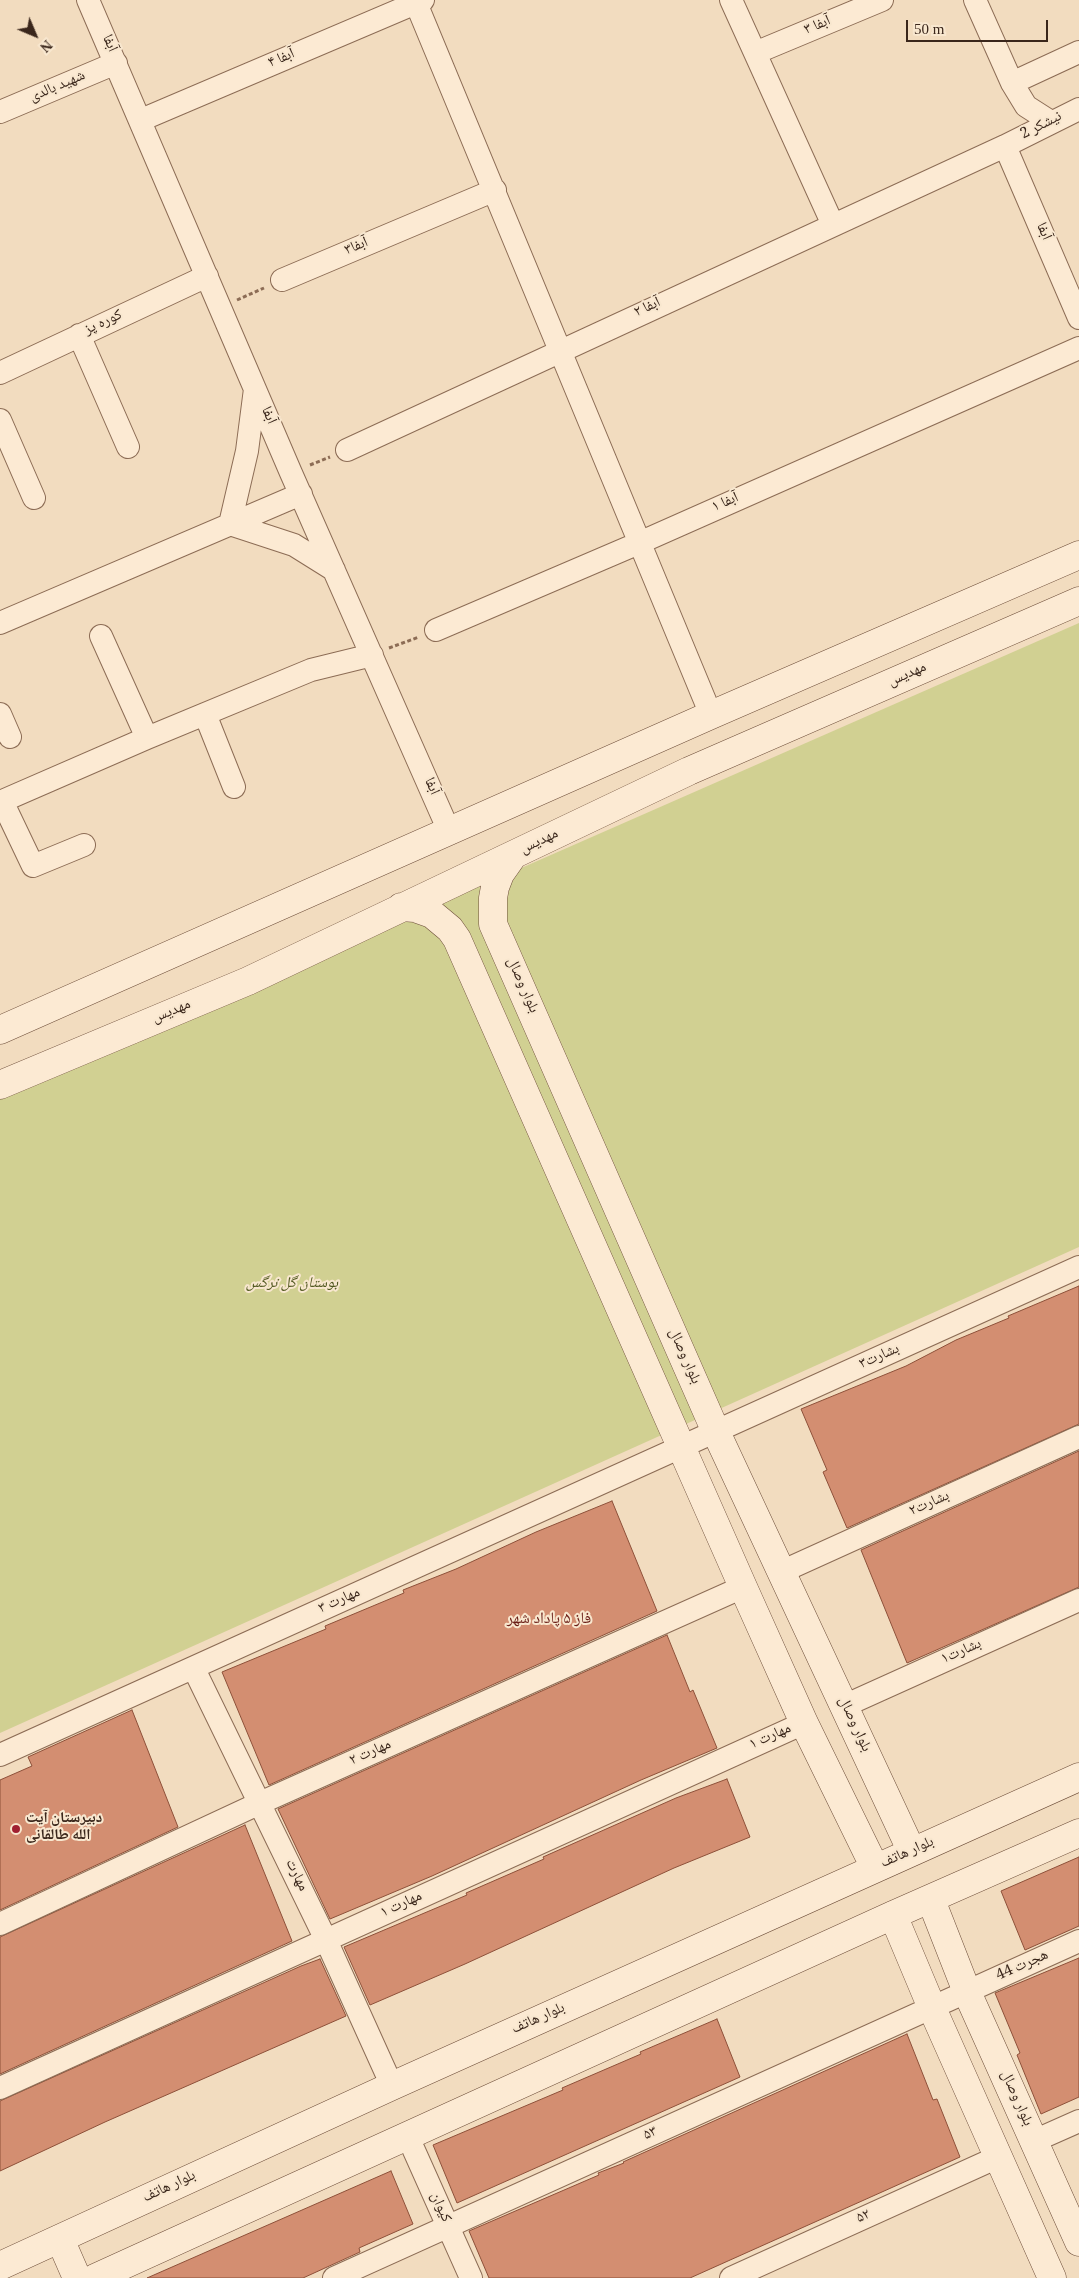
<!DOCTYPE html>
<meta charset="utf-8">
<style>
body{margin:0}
#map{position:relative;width:1079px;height:2278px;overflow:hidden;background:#f2dcbf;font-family:Georgia,serif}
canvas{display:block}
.north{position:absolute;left:10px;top:10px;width:50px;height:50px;-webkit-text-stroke:4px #f8e7cf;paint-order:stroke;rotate:135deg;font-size:14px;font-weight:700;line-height:20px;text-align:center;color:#3a261b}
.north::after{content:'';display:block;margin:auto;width:18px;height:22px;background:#3a261b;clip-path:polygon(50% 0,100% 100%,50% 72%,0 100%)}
.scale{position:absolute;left:906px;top:20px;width:142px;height:22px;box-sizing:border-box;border:2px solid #3a261b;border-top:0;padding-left:6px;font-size:15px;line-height:18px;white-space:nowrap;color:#3a261b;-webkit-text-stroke:4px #f8e7cf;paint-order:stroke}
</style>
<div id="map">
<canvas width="1079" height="2278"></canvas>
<div class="north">N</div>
<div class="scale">50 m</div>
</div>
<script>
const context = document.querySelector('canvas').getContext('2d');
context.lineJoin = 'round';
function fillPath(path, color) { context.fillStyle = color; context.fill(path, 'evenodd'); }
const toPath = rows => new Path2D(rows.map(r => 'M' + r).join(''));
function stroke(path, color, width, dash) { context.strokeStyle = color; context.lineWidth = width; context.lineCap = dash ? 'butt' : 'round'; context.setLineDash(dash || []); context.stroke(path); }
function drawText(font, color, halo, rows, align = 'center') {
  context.font = font + ' Georgia,"Noto Naskh Arabic",serif'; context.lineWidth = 4; context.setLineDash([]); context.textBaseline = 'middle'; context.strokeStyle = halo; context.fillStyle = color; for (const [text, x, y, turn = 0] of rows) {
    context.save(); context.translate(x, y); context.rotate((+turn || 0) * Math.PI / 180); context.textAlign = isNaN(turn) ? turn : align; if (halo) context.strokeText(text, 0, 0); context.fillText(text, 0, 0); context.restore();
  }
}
fillPath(toPath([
 [1079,623,1079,1247,0,1733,0,1097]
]), '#d1d092');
const building = toPath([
 [1079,1286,1079,1424,847,1528,823,1472,827,1470,801,1409,906,1366,956,1340,1009,1318,1008,1316,1079,1286],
 [1079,1451,1079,1587,907,1663,861,1550,1079,1451],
 [612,1501,657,1611,269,1785,222,1672,326,1629,325,1626,404,1593,403,1590,456,1569,536,1532,612,1501],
 [667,1635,690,1692,693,1690,717,1748,641,1780,432,1876,330,1919,278,1809,667,1635],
 [132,1710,178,1827,0,1910,0,1780,32,1766,28,1757,132,1710],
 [727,1779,750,1837,674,1868,465,1964,370,2005,344,1947,467,1895,466,1893,544,1859,543,1857,676,1798,727,1779],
 [245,1825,292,1941,0,2074,0,1937,245,1825],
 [1079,1857,1079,1926,1025,1950,1001,1891,1079,1857],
 [1079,1958,1079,2097,1041,2114,1017,2055,1020,2053,995,1993,1079,1958],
 [320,1959,346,2016,105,2122,0,2171,0,2101,301,1966,320,1959],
 [717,2019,740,2077,457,2203,433,2145,563,2090,562,2088,641,2054,640,2052,717,2019],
 [907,2034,933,2100,937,2099,960,2157,690,2278,489,2278,469,2231,599,2175,598,2173,624,2163,623,2162,907,2034],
 [391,2171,413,2224,359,2248,360,2252,314,2273,303,2278,147,2278,391,2171]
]);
fillPath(building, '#d38e71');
stroke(building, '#8d5039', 1);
const street = toPath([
 [88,0,291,473,449,831],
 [731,0,833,225],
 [975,0,1012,83,1026,106,1051,122],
 [416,3,711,715],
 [755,53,882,0],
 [1012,83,1079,52],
 [0,112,116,63],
 [141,120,423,0],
 [1005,146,1079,318],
 [282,280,495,190],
 [79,335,128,447],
 [0,373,207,276],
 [255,389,247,451,230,524,294,545,334,570],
 [0,420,34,498],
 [347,450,1005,146,1079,109],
 [0,623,301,494],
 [436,630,639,543,1079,348],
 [101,636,147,738],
 [0,714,10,737],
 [205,714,234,787],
 [2,801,33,866,84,845],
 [0,802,147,738,311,670,372,655],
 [781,1572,1079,1437],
 [194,1669,326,1940,392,2086],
 [844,1706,1079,1600],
 [0,1755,1079,1267],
 [0,1924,260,1803,743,1587],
 [0,2088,804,1723],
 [408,2137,471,2278],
 [1034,2141,1079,2121],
 [334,2278,1079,1941],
 [731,2278,998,2157]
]);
const secondary = toPath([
 [512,857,500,874,495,887,493,898,493,924,716,1432,912,1852],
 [401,907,415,908,432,914,450,929,457,939,743,1587,804,1723,875,1868],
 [0,1030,711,715,1079,555],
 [0,1085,248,981,689,771,1079,601],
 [931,1900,967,1992,1079,2242],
 [893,1915,932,2008,1052,2278],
 [60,2239,77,2278],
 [0,2266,392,2086,1079,1777],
 [95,2278,893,1915,1079,1833]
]);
stroke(street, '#8c6c55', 24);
stroke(secondary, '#6d4d39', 29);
stroke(toPath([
 [237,300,264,288],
 [310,465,330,457],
 [389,648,419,637]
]), '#8c6c55', 3, [4, 2.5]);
stroke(street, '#fcead3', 22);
stroke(secondary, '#fcead3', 28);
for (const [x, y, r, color] of [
 [16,1829,5,"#a02031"]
]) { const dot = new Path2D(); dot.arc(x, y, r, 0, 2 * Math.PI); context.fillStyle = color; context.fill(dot); stroke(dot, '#f8e7cf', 2); }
drawText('15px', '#3a261b', '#f8e7cf', [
 ["آبفا ۳",818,27,-23],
 ["آبفا",108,44,66],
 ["آبفا ۴",282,60,-23],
 ["شهید بالدی",58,88,-23],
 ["نیشکر 2",1042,127,-27],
 ["آبفا",1042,232,67],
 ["آبفا۳",357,248,-23],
 ["آبفا ۲",648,309,-25],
 ["کوره پز",104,324,-25],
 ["آبفا",267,416,67],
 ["آبفا ۱",726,504,-24],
 ["مهدیس",908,676,-24],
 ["آبفا",430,787,66],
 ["مهدیس",540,843,-26],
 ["بلوار وصال",521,986,66],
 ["مهدیس",172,1013,-23],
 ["بلوار وصال",683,1357,66],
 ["بشارت۳",880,1358,-24],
 ["بشارت۲",930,1505,-24],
 ["مهارت ۳",340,1602,-24],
 ["بشارت۱",962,1653,-24],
 ["بلوار وصال",853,1725,65],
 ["مهارت ۱",771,1738,-24],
 ["مهارت ۲",371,1754,-24],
 ["بلوار هاتف",908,1854,-24],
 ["مهارت",295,1876,64],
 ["مهارت ۱",402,1906,-25],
 ["هجرت 44",1023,1967,-24],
 ["بلوار هاتف",539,2020,-24],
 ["بلوار وصال",1015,2099,66],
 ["۵۳",651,2135,-24],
 ["بلوار هاتف",170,2188,-25],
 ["کیوان",439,2208,66],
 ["۵۲",864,2218,-24]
]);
drawText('italic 15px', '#515820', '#f8e7cf', [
 ["بوستان گل نرگس",292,1285]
]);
drawText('bold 15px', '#3a261b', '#f8e7cf', [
 ["دبیرستان آیت",26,1820],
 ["الله طالقانی",26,1837]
], 'left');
drawText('16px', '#6a1e17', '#f8e7cf', [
 ["فاز ۵ پاداد شهر",549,1621]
]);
</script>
